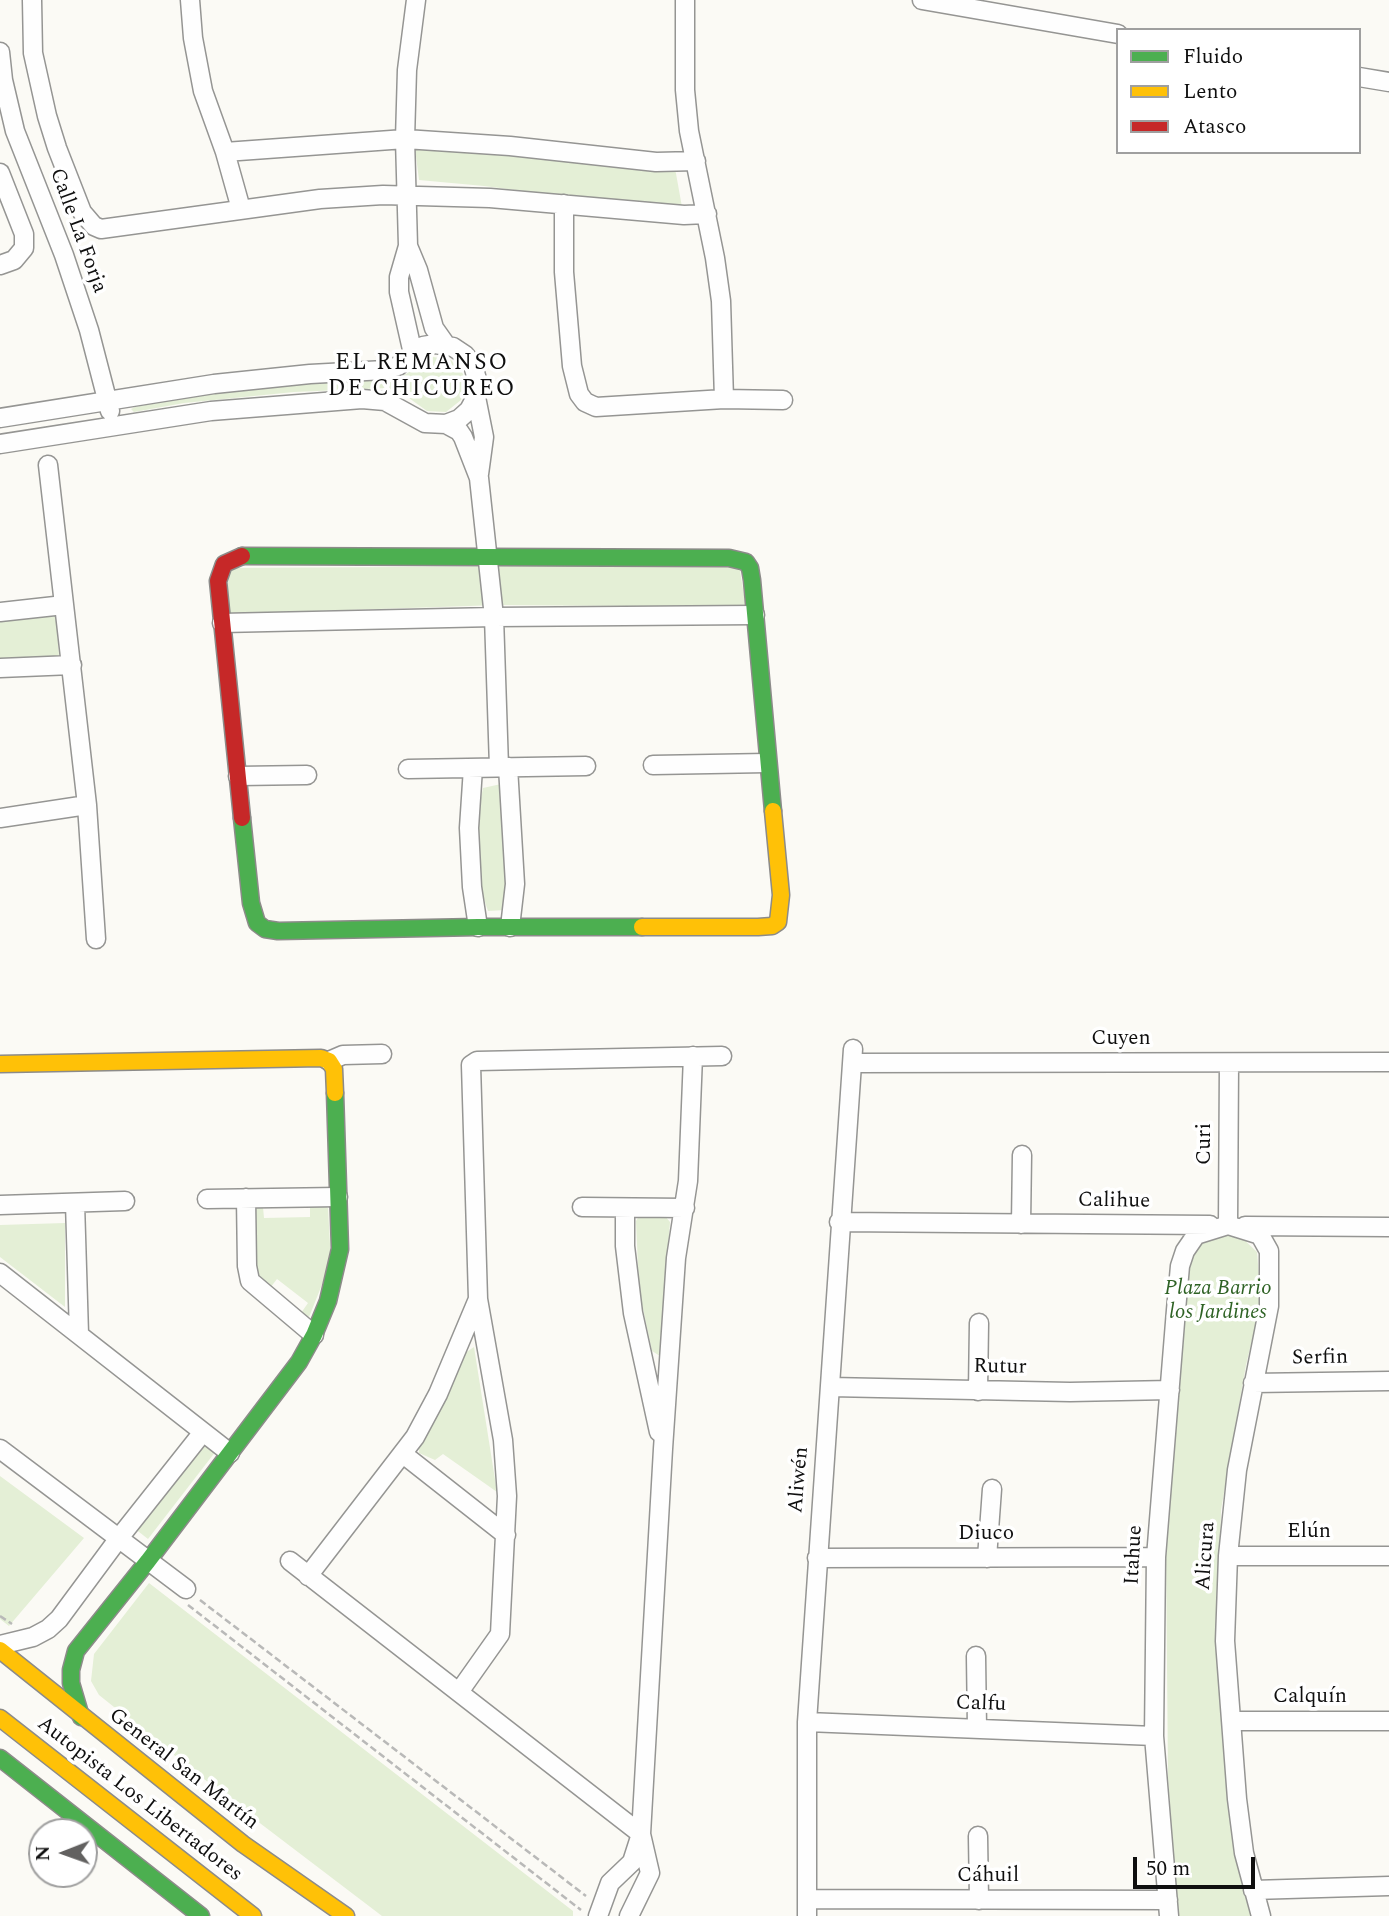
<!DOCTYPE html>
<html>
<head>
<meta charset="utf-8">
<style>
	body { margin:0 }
	#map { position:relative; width:1389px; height:1916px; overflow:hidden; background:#fbfaf5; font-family:Spectral,serif }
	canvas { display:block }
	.legend { position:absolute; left:1116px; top:28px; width:245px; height:126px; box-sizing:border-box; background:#fff; border:2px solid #9f9f9f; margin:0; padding:9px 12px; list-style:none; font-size:21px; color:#0f0f0f }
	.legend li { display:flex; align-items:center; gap:14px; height:35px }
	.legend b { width:35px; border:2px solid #9f9f9f }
	.north { position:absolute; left:28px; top:1818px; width:70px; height:70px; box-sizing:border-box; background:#fff; border:2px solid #9f9f9f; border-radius:50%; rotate:269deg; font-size:19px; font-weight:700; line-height:28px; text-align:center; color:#0f0f0f }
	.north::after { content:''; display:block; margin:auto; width:24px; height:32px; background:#626160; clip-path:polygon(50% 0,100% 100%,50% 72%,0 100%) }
	.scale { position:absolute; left:1133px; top:1857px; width:122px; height:32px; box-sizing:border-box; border:4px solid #0f0f0f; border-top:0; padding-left:9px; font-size:21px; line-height:24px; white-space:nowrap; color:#0f0f0f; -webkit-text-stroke:5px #fff; paint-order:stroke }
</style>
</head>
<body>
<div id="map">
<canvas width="1389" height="1916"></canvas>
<ul class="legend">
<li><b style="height:9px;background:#4caf50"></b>Fluido</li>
<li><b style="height:9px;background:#ffc107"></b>Lento</li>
<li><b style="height:9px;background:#c62828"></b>Atasco</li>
</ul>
<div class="north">N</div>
<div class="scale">50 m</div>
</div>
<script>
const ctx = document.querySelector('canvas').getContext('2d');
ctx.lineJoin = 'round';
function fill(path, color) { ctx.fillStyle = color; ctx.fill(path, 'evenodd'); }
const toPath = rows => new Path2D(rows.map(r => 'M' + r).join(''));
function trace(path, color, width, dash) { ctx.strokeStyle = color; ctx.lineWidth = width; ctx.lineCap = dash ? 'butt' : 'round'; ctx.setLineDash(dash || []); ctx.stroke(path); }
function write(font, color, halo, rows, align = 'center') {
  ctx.font = font + ' Spectral,serif'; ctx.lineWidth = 7; ctx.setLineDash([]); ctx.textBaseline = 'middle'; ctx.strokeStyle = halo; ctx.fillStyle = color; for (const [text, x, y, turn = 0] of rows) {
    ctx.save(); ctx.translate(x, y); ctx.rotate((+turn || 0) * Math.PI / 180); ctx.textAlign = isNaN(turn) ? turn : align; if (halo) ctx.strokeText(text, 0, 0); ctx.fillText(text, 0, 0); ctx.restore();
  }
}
const green = toPath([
	[415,148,675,168,682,207,641,206,484,186,419,180],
	[433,357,451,360,463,374,465,383,461,400,446,412,427,411,402,393,386,388,294,392,184,403,134,412,131,409,135,407,162,402,253,388,394,378,406,374,425,360],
	[739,565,746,607,499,605,226,614,229,568],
	[56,616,59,656,0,659,0,621],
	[501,784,507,888,505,910,488,911,479,884,475,828,483,788],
	[310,1205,325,1206,328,1208,331,1262,309,1317,301,1313,308,1303,277,1279,270,1288,256,1276,253,1212,258,1207,263,1207,264,1218,310,1217],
	[639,1216,665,1216,670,1222,660,1356,652,1351,639,1290,636,1221],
	[65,1223,65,1307,0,1257,0,1225],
	[1207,1233,1238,1234,1257,1252,1261,1302,1246,1365,1221,1510,1218,1650,1252,1916,1178,1916,1175,1894,1168,1777,1165,1442,1183,1269],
	[474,1347,497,1492,443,1454,435,1460,419,1453,419,1445,440,1411,462,1355],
	[203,1440,216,1451,148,1539,134,1528],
	[0,1476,84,1538,9,1626,0,1619],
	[149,1583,573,1911,573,1916,382,1916,244,1811,99,1695,91,1681,94,1654]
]);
const path = toPath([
	[200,1600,586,1896],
	[188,1605,581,1910],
	[0,1616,12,1624]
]);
const street = toPath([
	[32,0,33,53,47,116,57,148,82,212,94,226,101,229,320,199,383,195,490,198,684,215,707,214],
	[190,0,193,38,203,91,225,152,241,209],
	[416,0,407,70,405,139,408,246,418,270,434,328,446,345],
	[685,0,685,90,689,131,715,258,721,301,724,399],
	[922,0,1118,34],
	[0,52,3,80,15,131,64,255,89,330,110,411],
	[1359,77,1389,82],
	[225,152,405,139,510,146,656,162,696,161],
	[0,173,24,234,24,248,14,260,0,265],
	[564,204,564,272,572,366,579,394,585,402,596,407,724,399,783,400],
	[408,246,399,277,399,292,413,354],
	[476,397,484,437,479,474],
	[0,418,214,384,310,374,385,370,398,366,423,346,435,344,453,347,465,355,473,365,478,383,476,397,469,410,459,419,446,424,425,423,385,401,362,399,211,411,0,444],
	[446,424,459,431,463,437,479,478,494,617,499,767],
	[48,465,87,805,96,939],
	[0,612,64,605],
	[222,623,494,617,755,615],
	[0,668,72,665],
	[653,765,767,763],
	[508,767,515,884,510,927],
	[473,768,469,828,472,887,478,927],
	[408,769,586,766],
	[238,776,307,775],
	[0,818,87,805],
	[329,1061,343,1055,382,1054],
	[852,1063,1389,1062],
	[246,1198,247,1266,250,1281,314,1335],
	[207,1199,338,1197],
	[75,1203,79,1334],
	[0,1205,125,1201],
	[582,1207,685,1208],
	[625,1208,625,1246,633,1313,659,1432],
	[839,1222,1210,1225],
	[1021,1224,1022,1155],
	[1228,1225,1260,1235,1269,1251,1269,1306,1237,1470,1228,1556,1225,1641,1237,1799,1244,1853,1261,1916],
	[1228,1225,1229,1063],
	[1245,1226,1389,1227],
	[0,1273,230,1453],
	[1253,1383,1389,1381],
	[831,1387,1070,1392,1170,1390],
	[978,1391,979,1323],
	[0,1449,186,1589],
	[403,1454,506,1535],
	[1228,1556,1389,1556],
	[817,1558,1156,1557],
	[987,1558,992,1489],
	[290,1561,641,1834,650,1873,629,1916],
	[308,1576,415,1437,438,1394,478,1299],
	[0,1645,33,1637,48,1629,59,1619,119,1538,203,1432],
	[976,1656,977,1728],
	[459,1692,500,1634,507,1496,503,1440,478,1299,471,1065,477,1061,722,1056],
	[1231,1721,1389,1721],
	[807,1722,1154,1736],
	[978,1836,979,1900],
	[1253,1890,1389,1886],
	[807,1899,1168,1900],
	[598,1916,610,1883,632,1862,641,1834,663,1449,676,1258,688,1181,693,1056],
	[807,1916,807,1722,853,1049],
	[1169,1916,1154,1736,1156,1557,1176,1310,1180,1266,1185,1251,1196,1235,1228,1225]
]);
const fast = toPath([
	[242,556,729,558,746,562,750,568,752,580,773,811],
	[242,818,251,903,257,923,265,929,278,931,478,927,642,927],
	[81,1717,71,1683,71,1670,76,1651,148,1561,299,1362,314,1335,328,1301,340,1249,335,1093],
	[0,1758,201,1916]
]);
const slow = toPath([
	[642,927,758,927,772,926,778,922,781,895,773,811],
	[0,1064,321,1058,329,1061,334,1069,335,1093],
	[0,1650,243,1844,346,1916],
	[0,1718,253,1916]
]);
const jam = toPath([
	[242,556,224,564,218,581,242,818]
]);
const streetNames = [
	["Calle La Forja",77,231,70],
	["Cuyen",1121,1040],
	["Curi",1206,1144,-90],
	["Calihue",1114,1202,1],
	["Serfin",1320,1359,-1],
	["Rutur",1000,1368,1],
	["Aliwén",800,1480,-85],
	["Elún",1309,1533],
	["Diuco",986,1535],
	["Itahue",1135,1555,-87],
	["Alicura",1207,1556,-86],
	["Calquín",1310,1698],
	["Calfu",981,1705,2],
	["General San Martín",183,1770,38],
	["Autopista Los Libertadores",139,1800,38],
	["Cáhuil",988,1877]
];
const parkNames = [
	["Plaza Barrio",1218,1290],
	["los Jardines",1218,1314]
];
const neighbourhoodNames = [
	["EL REMANSO",422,364],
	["DE CHICUREO",422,390]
];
fill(green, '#e4efd6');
trace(street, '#959593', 21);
trace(fast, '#8c8b89', 19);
trace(slow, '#8c8b89', 19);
trace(jam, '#8c8b89', 19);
trace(path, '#b9b9b8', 2.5, [7, 3.5]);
trace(street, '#fefefe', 18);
trace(fast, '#4caf50', 16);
trace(slow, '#ffc107', 16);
trace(jam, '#c62828', 16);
write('21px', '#0f0f0f', '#fff', streetNames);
write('italic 21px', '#2e6224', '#fff', parkNames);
ctx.letterSpacing = '2px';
write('23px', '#0f0f0f', '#fff', neighbourhoodNames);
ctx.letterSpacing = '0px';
</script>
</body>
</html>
